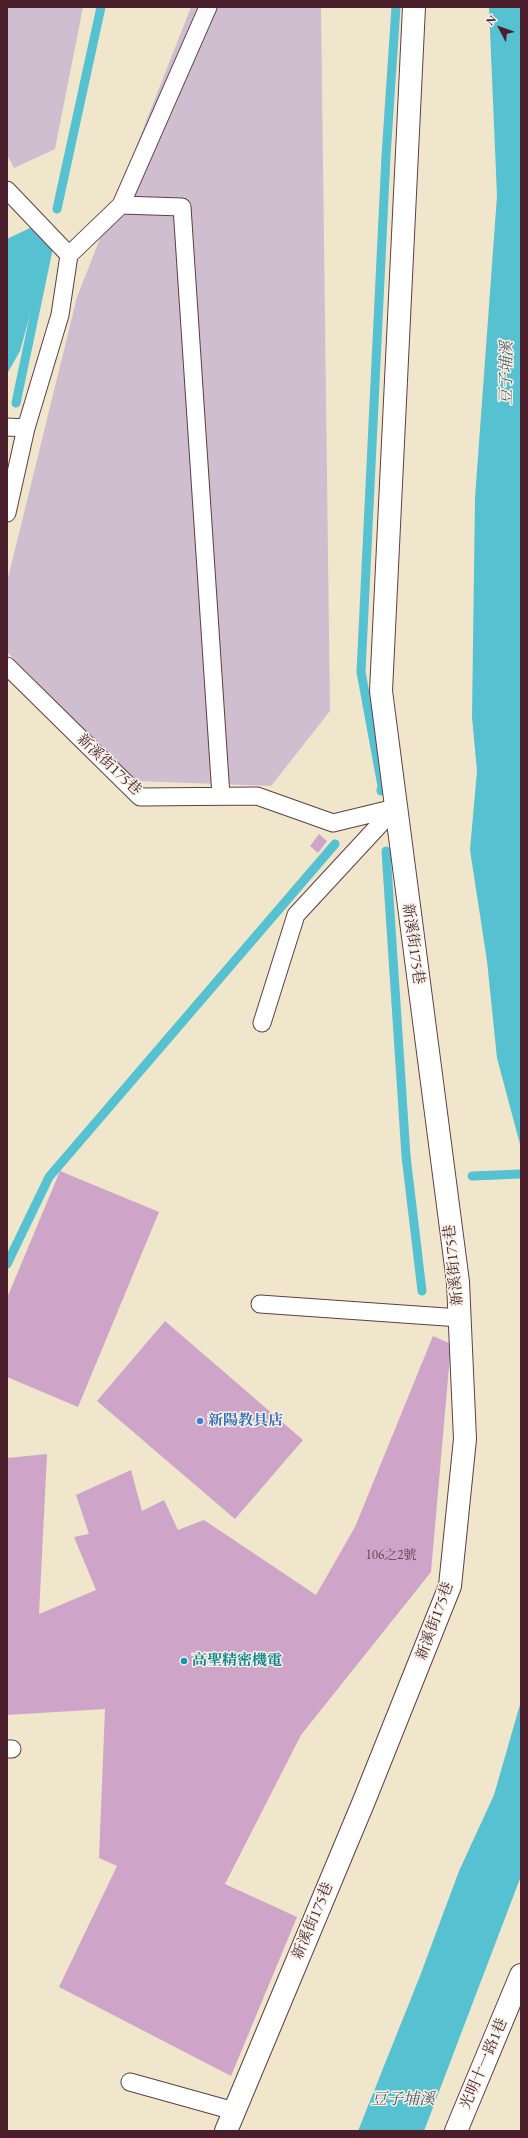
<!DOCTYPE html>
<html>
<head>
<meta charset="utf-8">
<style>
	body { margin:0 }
	#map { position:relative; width:528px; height:2138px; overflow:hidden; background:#efe6cc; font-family:"EB Garamond",serif }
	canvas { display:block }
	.frame { position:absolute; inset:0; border:8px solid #4a1f2b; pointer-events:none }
	.north { position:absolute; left:480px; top:8px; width:40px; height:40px; -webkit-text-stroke:3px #f7f3e8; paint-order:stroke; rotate:311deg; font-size:11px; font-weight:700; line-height:16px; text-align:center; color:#4a1f2b }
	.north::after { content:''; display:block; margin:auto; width:14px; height:18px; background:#4a1f2b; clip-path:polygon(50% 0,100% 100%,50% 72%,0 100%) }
</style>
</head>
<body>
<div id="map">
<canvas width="528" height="2138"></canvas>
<div class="frame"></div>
<div class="north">N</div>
</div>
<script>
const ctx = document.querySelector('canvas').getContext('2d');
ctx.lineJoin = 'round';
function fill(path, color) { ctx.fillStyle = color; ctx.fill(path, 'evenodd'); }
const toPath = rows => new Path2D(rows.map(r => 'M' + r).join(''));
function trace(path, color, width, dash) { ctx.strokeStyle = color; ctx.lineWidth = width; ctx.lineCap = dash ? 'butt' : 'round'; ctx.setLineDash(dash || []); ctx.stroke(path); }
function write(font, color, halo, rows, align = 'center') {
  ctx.font = font + ' "EB Garamond","Noto Serif TC",serif'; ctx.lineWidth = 3; ctx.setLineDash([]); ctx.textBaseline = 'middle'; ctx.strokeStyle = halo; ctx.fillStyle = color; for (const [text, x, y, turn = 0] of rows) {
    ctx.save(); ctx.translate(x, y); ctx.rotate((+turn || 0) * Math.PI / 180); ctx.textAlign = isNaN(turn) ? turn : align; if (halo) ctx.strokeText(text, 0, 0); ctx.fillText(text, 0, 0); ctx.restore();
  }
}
const industrial = toPath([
	[7,7,83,7,55,149,14,168,7,155],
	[191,7,321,7,330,711,271,786,135,781,7,652,7,582,77,297]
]);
const water = toPath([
	[489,7,521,7,521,1148,497,1058,487,961,470,850,477,771,472,717,475,498,497,196],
	[30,228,49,245,20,351,7,374,7,239],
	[521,1701,521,1876,424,2131,358,2131,420,1976,459,1871,494,1795]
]);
const stream = toPath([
	[57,209,101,7],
	[16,403,49,245],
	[381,791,382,786,361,672,386,156,396,7],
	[386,851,406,1156,422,1291],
	[472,1176,521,1174],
	[7,1264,49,1177,335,844]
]);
const building = toPath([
	[319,834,327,841,318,853,310,846],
	[60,1171,159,1212,78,1407,7,1377,7,1298],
	[165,1321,303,1440,235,1519,97,1401],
	[433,1336,451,1344,431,1572,301,1735,225,1884,297,1917,231,2076,59,1987,117,1866,99,1858,105,1709,7,1715,7,1458,47,1454,39,1614,96,1590,74,1537,89,1534,76,1495,131,1470,142,1511,164,1500,178,1530,204,1520,316,1595,355,1527]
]);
const lane = toPath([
	[7,190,69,255,60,315,26,428],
	[121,205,182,207,221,796],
	[69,255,121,205,208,7],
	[7,427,26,428,7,513],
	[7,666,140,797,257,796,333,823,395,808],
	[262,1023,296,915,395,808],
	[260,1304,460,1318],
	[7,1749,12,1749],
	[130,2082,234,2111]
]);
const street = toPath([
	[226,2131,364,1801,450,1586,465,1439,458,1282,381,691,414,7],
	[456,2131,521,1975]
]);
const markers = [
	[200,1421,4,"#3f7fe0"],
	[184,1661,4,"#0f9aa8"]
];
const numberNames = [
	["106之2號",391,1555]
];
const streetNames = [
	["新溪街175巷",109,765,43],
	["新溪街175巷",413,944,82],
	["新溪街175巷",454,1265,-96],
	["新溪街175巷",435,1621,-70],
	["新溪街175巷",313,1921,-67],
	["光明十一路1巷",484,2064,-67]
];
const shopNames = [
	["新陽教具店",208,1421]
];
const cultureNames = [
	["高聖精密機電",192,1661]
];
const waterNames = [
	["豆子埔溪",507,373,-89],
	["豆子埔溪",403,2100]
];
fill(industrial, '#cebed0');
fill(water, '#56c1d0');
trace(stream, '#56c1d0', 9);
fill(building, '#cea5c9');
trace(lane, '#633d43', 19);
trace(street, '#633d43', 24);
trace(lane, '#fff', 17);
trace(street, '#fff', 22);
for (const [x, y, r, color] of markers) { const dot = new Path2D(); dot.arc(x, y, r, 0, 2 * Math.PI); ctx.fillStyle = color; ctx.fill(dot); trace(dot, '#f7f3e8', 1.5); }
write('13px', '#6b4052', null, numberNames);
write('15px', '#4a1f2b', '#f7f3e8', streetNames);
write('bold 15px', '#366cbe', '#f7f3e8', shopNames, 'left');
write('bold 15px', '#0d838f', '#f7f3e8', cultureNames, 'left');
write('italic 16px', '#4e5865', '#f7f3e8', waterNames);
</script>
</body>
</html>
